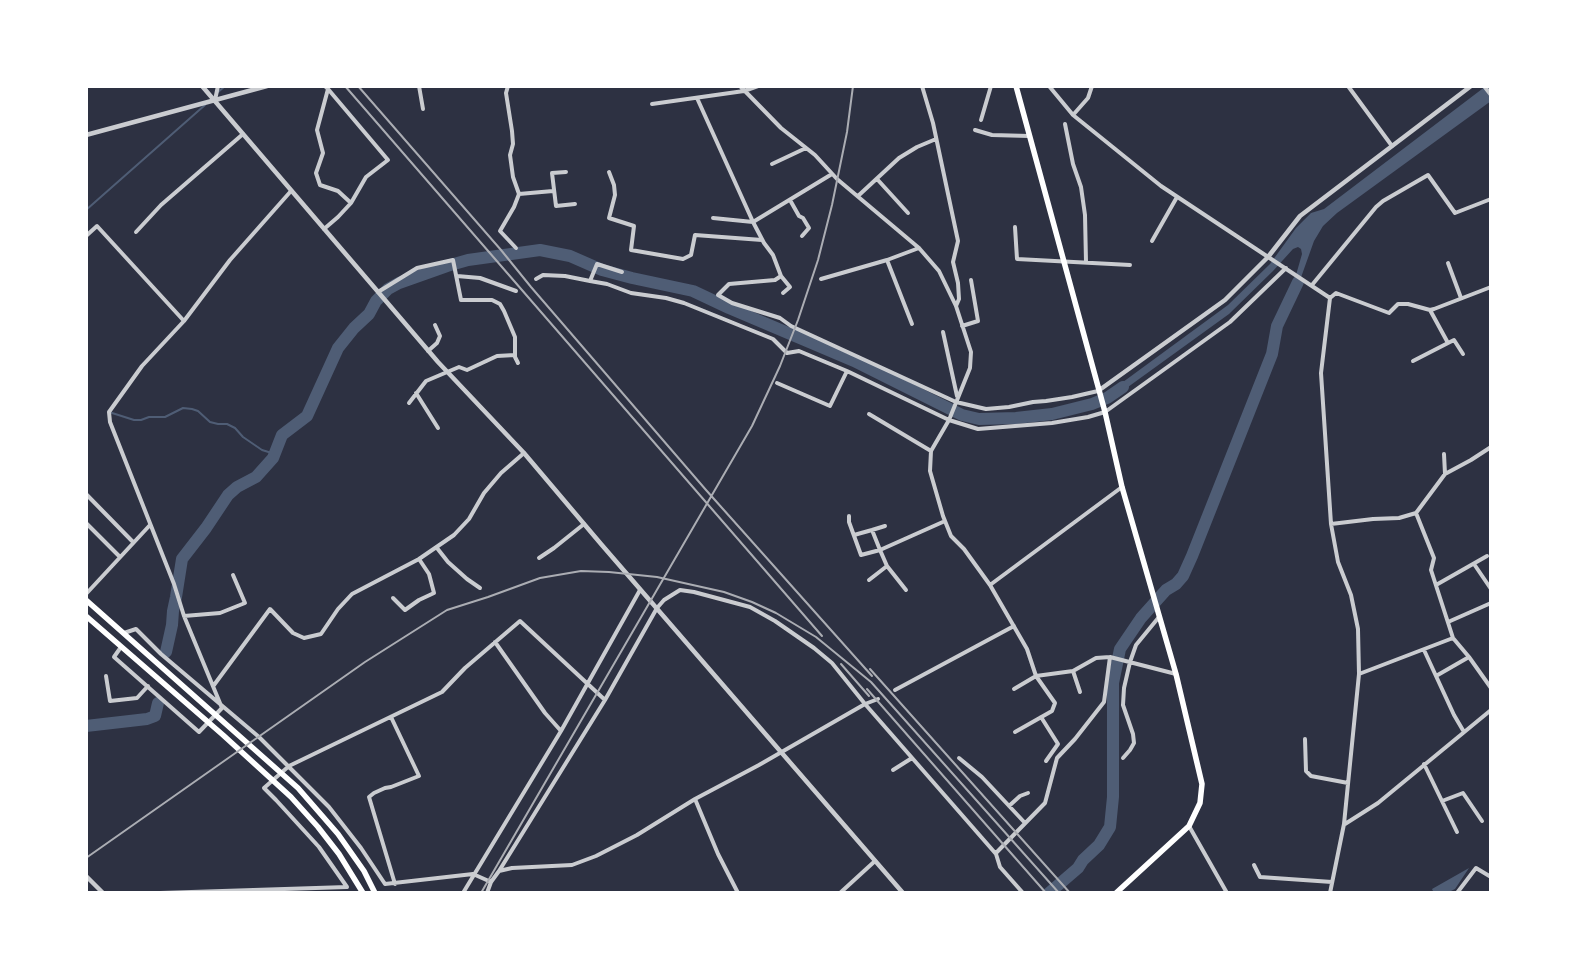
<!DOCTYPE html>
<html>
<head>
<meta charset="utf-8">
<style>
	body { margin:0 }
	#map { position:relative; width:1577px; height:979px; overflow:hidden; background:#2d3142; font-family:Arial,sans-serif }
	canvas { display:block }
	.frame { position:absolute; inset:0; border:88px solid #fff; pointer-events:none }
</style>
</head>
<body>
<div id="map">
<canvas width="1577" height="979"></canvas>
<div class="frame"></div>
</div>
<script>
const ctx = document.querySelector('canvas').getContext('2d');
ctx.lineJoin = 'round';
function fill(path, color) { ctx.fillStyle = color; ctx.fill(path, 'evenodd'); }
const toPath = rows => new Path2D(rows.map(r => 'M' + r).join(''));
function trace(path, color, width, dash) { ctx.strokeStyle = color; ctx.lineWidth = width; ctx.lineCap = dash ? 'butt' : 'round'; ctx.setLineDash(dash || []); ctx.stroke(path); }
const water = toPath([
	[1486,86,1491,86,1491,101,1337,213,1323,226,1314,241,1294,297,1290,296,1302,254,1301,249,1298,247,1293,249,1273,271,1229,314,1110,400,1108,393,1228,305,1270,264,1296,228,1311,213,1324,209],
	[1469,868,1455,889,1447,893,1434,893,1432,889]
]);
const stream = toPath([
	[217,93,225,86],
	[86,210,205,105],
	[109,412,134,420,141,420,149,417,165,417,183,408,192,409,198,411,210,422,218,424,227,424,235,428,243,437,262,450,275,454]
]);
const river = toPath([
	[166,652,172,625,173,611,176,597,182,559,206,528,228,495,237,487,256,477,273,458,282,435,307,416,338,348,354,328,369,314,376,301,388,289,399,283,447,266,468,260,540,250,570,256,602,270,632,278,693,291,729,308,854,361,962,415,979,419,1016,418,1052,414,1092,404,1107,398,1123,387],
	[86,726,147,719,155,716,158,703],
	[1049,893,1078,868,1083,860,1099,845,1110,827,1113,797,1113,683,1120,649,1141,618,1166,590,1176,584,1183,576,1192,556,1272,354,1277,326,1298,282]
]);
const minor = toPath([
	[325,86,328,89,317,130,323,153,316,173,320,185,338,191,351,203],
	[419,86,423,109],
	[508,86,506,93,512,131,513,144,510,155,513,177,519,194,553,191],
	[740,86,781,128,815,155,837,179,919,248,939,271,956,306,971,352,970,368,949,420,931,451,930,471,943,516,951,536,964,549,990,585,1027,649,1036,676,1073,671,1096,658,1110,657,1176,674],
	[922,86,933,123,958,241,953,262,958,283,959,299,956,306],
	[1049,86,1073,115,1161,186,1330,298],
	[1348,86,1392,146],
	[1484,86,1491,95],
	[697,98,753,222,764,243,773,255,781,276,790,287,783,293],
	[215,100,218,86],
	[652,104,744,91,758,86],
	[1073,115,1088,98,1092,86],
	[981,120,991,86],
	[1065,124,1073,164,1081,187,1085,215,1086,262],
	[975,130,992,135,1029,136],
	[772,164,806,148],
	[566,172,552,173,556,206,575,204],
	[609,172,614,185,615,195,609,218,634,226,631,250,683,259,691,255,695,235,762,240],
	[877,179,908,213],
	[858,196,899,158,917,147,936,139],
	[790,200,799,216,803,218,809,228,802,236],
	[713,218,753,222,832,174],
	[1015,227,1017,259,1130,265],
	[324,229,338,217,351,203,366,177,388,160,328,89],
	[136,232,161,205,243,134],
	[86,236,97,226,184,321],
	[1152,241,1177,197],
	[516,248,500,231,514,207,519,194],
	[887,260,912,324],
	[1448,263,1461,298],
	[457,276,480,278,516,291],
	[781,276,775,280,729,284,718,295,732,303,780,318,791,326,956,402,986,409,1009,407,1033,402,1046,401,1072,397,1098,391],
	[536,279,543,275,565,276,590,281,597,264,622,272],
	[821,279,887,260,919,248],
	[590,281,607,284,631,293,666,298,684,303,773,339,787,353,799,351,847,371,949,420,978,429,1052,423,1088,417,1105,412,1230,322,1286,268],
	[1312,285,1376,207,1383,201,1428,175,1455,213,1491,199],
	[378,292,417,268,453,260,461,300,492,300,500,304,504,311,515,337,515,357,518,363],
	[962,326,978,321,971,280],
	[943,332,957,396],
	[1448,343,1454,340,1463,354],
	[428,351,437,343,440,336,435,325],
	[1413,361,1448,343,1430,310],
	[777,383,830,406,847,371],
	[416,393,438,428],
	[409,403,426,381,459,367,467,370,497,356,515,355],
	[869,414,931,451],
	[1444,454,1445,474],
	[86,494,133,542],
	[1416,513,1434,558,1431,570,1453,638],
	[849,516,849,522,861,555,880,550,872,530,885,526],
	[86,523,120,557],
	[1331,524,1373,519,1399,518,1416,513,1445,474,1471,460,1491,447],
	[854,535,872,530],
	[437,548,448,562,467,579,480,588],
	[539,558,554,548,584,524],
	[1474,564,1491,589],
	[869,580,887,566],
	[990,585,1122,487],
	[1436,585,1487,556],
	[906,590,887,566,880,550,945,521],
	[86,594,150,525],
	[393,598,405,610,419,600,434,593,429,574,419,559],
	[184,616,220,613,245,603,233,575],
	[1448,622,1491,603],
	[124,633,136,629,161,654,259,737,329,807,361,848,385,884,473,874,491,882],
	[495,642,545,713,561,731],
	[121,647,114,657,199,732,222,708,184,616,174,584,110,422,109,412,142,366,184,321,230,260,291,191],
	[1424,650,1454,715,1464,732],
	[1073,671,1080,692],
	[1359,674,1453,638,1469,657,1491,688],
	[106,676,110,701,137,698,148,686],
	[1436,676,1469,657],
	[214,685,270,609,293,633,304,638,321,634,338,609,352,594,419,559,454,535,469,519,484,493,501,473,524,453],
	[1014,689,1036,676,1055,703,1052,711,1015,732],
	[895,690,1014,626],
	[391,717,419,776,391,787,385,788,374,793,369,797,395,884],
	[1041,717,1058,744,1046,761],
	[1305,739,1306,771,1311,776,1348,783],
	[959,758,982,777,1025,823],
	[1123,758,1130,750,1134,743,1133,734,1123,705,1124,688,1130,662,1136,645,1159,617],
	[1424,764,1457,832],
	[893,770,912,758],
	[695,799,718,854,738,893],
	[1442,801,1463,793,1482,821],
	[1009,806,1020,796,1028,793],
	[1345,824,1378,803,1491,710],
	[1189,826,1227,893],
	[996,853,1045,803,1057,758,1075,739,1104,702,1110,657],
	[1254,865,1260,877,1332,882],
	[499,871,605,700,657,608,664,600,680,590,694,592,750,607,775,621,814,648,832,663,865,704,996,854,1000,867,1023,893],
	[347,887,319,847,276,800,264,788,289,766,442,692,465,668,520,621,605,700],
	[160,893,347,887],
	[463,893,561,731,640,590],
	[487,893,491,882,499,871,512,868,572,865,596,856,637,835,695,799,759,765,865,704,878,699],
	[840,893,875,861],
	[1330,893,1344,824,1359,674,1358,629,1351,595,1338,562,1331,524,1321,373,1330,298,1336,293,1389,313,1398,304,1408,304,1430,310,1434,309,1491,287],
	[1457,893,1476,868,1491,877]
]);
const tertiary = toPath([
	[202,86,438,362,524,453,601,544,903,893],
	[86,135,267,86],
	[1098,391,1225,300,1268,257,1300,216,1471,86],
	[86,876,103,893]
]);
const primary = toPath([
	[1016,86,1105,412,1122,487,1176,674,1202,784,1200,803,1189,826,1116,893]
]);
const trunk = toPath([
	[86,600,298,788,338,834,364,871,375,893],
	[86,616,223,735,291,797,318,827,339,854,363,893]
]);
const rail = toPath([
	[345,86,822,636],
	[358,86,501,250,531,287,706,490,872,676],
	[841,664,869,696],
	[870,669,1070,893],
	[867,689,1046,893],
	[86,858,365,662,447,610,488,597,540,578,581,571,609,572,657,577,724,592,752,602,776,613,816,637,871,682,1059,893],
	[481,893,752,426,780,366,798,320,818,260,832,205,847,132,853,86]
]);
fill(water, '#4f5d75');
trace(stream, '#4f5d75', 2);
trace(river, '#4f5d75', 12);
trace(minor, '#caccd0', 4);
trace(tertiary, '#caccd0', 4.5);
trace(primary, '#fff', 5.5);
trace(trunk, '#fff', 5.5);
trace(rail, '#abadb3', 2);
</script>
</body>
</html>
